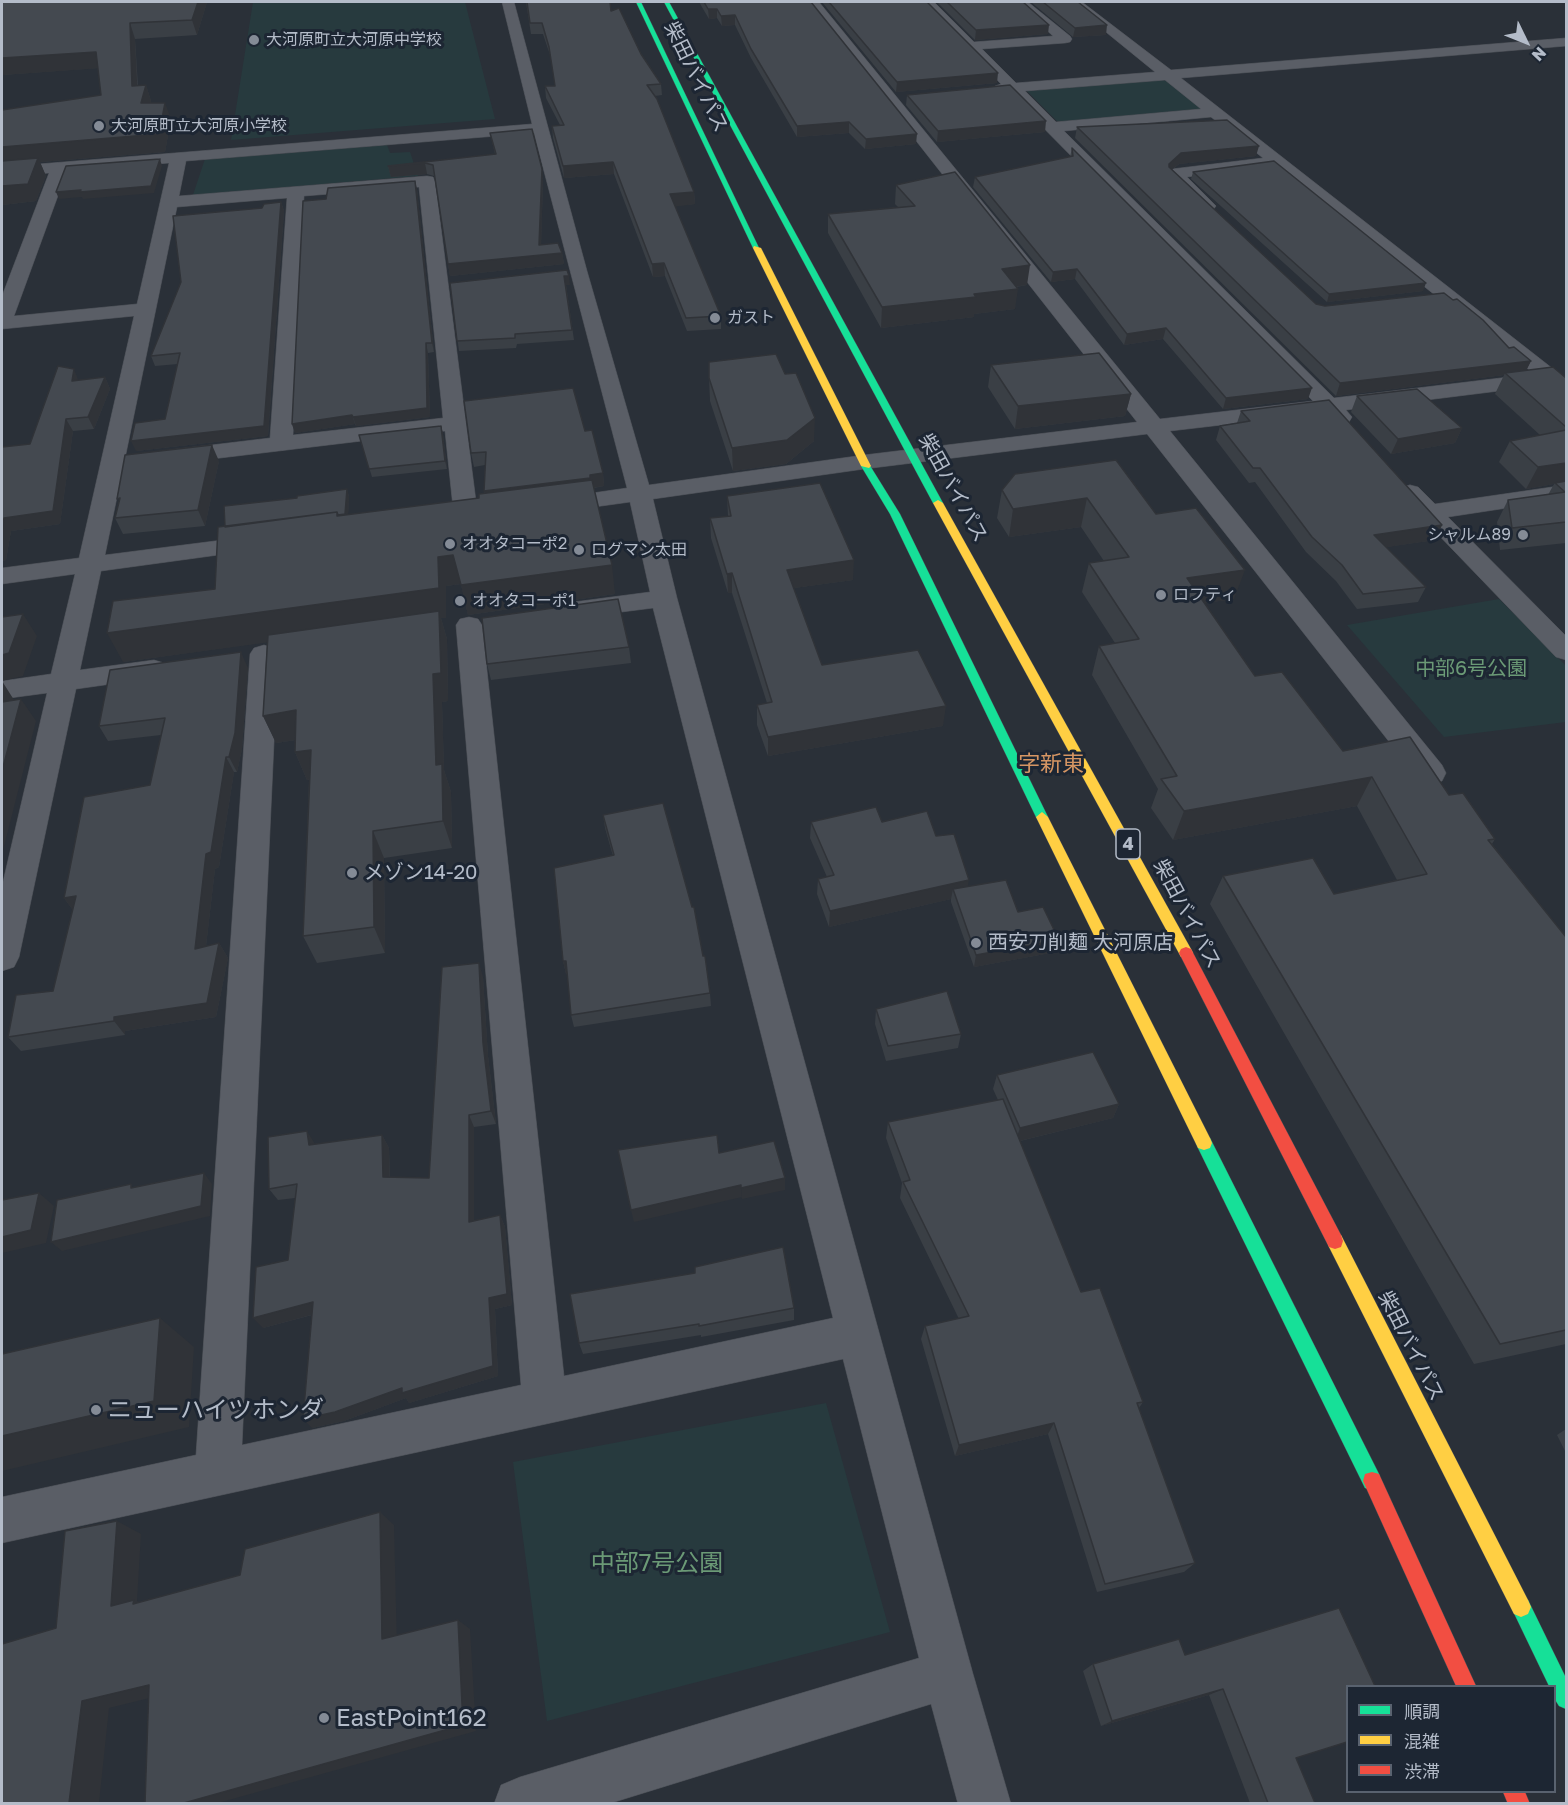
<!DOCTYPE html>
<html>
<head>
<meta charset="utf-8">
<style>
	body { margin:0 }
	#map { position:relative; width:1568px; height:1805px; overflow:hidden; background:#2a3038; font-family:"Golos Text","Noto Sans JP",sans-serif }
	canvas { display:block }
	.frame { position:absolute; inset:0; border:3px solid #b4bcc9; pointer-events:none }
	.legend { position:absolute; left:1346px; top:1685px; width:210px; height:108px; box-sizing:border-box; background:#1d2633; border:2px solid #59626f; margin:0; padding:8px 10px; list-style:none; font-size:18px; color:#b4bcc9 }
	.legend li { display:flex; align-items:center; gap:12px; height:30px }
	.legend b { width:30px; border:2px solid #59626f }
	.north { position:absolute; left:1496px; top:12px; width:60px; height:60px; -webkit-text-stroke:4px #1d2633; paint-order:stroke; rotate:133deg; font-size:16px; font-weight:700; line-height:24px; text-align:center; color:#b4bcc9 }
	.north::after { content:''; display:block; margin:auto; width:21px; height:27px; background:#b4bcc9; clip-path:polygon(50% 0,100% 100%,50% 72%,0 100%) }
</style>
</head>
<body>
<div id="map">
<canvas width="1568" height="1805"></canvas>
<div class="frame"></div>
<ul class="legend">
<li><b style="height:8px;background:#16e098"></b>順調</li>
<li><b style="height:8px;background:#ffcf43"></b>混雑</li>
<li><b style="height:8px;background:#f24e42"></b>渋滞</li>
</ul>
<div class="north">N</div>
</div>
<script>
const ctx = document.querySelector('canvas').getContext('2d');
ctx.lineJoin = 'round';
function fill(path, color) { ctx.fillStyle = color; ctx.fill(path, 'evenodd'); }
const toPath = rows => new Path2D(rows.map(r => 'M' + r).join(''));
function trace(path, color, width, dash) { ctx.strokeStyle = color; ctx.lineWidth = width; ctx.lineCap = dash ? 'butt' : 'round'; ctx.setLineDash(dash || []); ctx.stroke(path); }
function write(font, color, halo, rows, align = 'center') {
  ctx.font = font + ' "Golos Text","Noto Sans JP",sans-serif'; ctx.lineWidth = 6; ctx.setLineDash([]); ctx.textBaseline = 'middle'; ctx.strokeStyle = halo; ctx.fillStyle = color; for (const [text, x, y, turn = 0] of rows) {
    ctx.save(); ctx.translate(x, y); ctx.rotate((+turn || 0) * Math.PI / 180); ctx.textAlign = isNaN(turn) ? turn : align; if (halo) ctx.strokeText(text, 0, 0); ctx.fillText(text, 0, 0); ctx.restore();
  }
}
const green = toPath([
	[253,2,465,2,495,119,231,140],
	[1158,79,1167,81,1201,108,1198,110,1064,122,1057,121,1027,91],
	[387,145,390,153,410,152,418,176,193,195,205,159],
	[1499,599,1566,666,1566,722,1444,737,1347,625],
	[826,1403,890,1632,547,1721,513,1462]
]);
const street = toPath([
	[502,2,514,2,587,271,649,485,864,455,1137,422,807,2,819,2,1160,419,1313,401,1009,93,995,92,993,89,995,86,1001,84,921,2,934,2,974,42,1053,36,1015,2,1028,2,1070,36,1072,39,1070,42,1065,43,982,49,1016,83,1155,72,1069,2,1082,2,1171,70,1566,38,1566,46,1181,78,1566,379,1566,395,1558,394,1547,385,1346,410,1352,417,1349,422,1341,424,1333,422,1324,413,1170,431,1442,765,1446,773,1442,781,1431,784,1420,781,1147,434,864,469,653,499,677,598,973,1674,1011,1804,958,1804,931,1704,608,1804,494,1804,501,1785,520,1777,919,1658,843,1359,2,1543,2,1497,196,1455,250,654,254,648,264,645,274,648,278,654,242,1445,521,1385,456,625,460,619,469,617,478,619,482,625,564,1376,833,1318,653,608,574,618,565,616,561,610,565,604,574,602,650,592,630,502,551,513,542,511,539,506,542,501,551,499,627,488,534,133,186,161,179,196,427,176,433,177,435,181,478,517,475,522,466,524,457,522,454,517,445,431,170,464,162,462,158,457,162,452,170,450,270,438,287,198,177,207,105,555,262,535,271,537,274,542,271,547,262,549,101,571,80,670,154,660,164,663,168,669,164,675,154,678,76,689,19,957,14,967,2,971,2,886,47,693,2,699,2,681,51,674,75,574,2,584,2,568,79,558,134,316,2,329,2,296,49,173,2,177,2,167,532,124,502,2],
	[1165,80,1201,109,1056,122,1025,91,1165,80],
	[1211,117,1263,158,1172,169,1168,176,1170,180,1201,210,1213,210,1216,206,1187,177,1273,166,1534,374,1334,398,1064,131,1211,117],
	[169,163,137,304,14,316,67,171,169,163],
	[419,187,443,418,293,435,304,196,419,187],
	[1410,485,1418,487,1435,504,1566,485,1566,499,1448,517,1566,636,1566,660,1556,657,1402,497,1398,492,1402,487,1410,485]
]);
const fast = toPath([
	[636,2,641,2,760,250,753,248,636,2],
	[664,2,669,2,943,503,941,505,933,503,664,2],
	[863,464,869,464,900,514,1048,817,1046,820,1038,820,1036,817,890,514,861,466,863,464],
	[1204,1136,1210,1138,1379,1474,1381,1481,1379,1488,1372,1490,1365,1488,1198,1148,1196,1143,1198,1138,1204,1136],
	[1521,1597,1528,1600,1566,1678,1566,1709,1559,1706,1554,1698,1554,1686,1549,1686,1511,1607,1514,1600,1521,1597]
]);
const slow = toPath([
	[754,246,761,248,871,466,869,468,861,466,753,248,754,246],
	[938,500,943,503,1191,949,1193,953,1191,957,1181,957,933,503,938,500],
	[1042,812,1048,817,1210,1138,1212,1143,1210,1148,1204,1150,1198,1148,1036,817,1042,812],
	[1335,1233,1341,1235,1528,1600,1531,1607,1528,1614,1521,1617,1514,1614,1329,1247,1327,1241,1329,1235,1335,1233]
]);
const jam = toPath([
	[1186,947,1191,949,1341,1235,1343,1241,1341,1247,1335,1249,1329,1247,1179,953,1181,949,1186,947],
	[1372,1472,1379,1474,1476,1686,1456,1686,1363,1481,1365,1474,1372,1472],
	[1503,1792,1525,1792,1530,1804,1508,1804,1503,1792]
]);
const wall = toPath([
	[2,2,207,2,197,35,135,39,138,86,146,85,151,101,151,103,171,119,165,152,40,162,46,176,36,201,2,205,2,110,101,95,98,68,2,75],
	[526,2,611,11,661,84,662,95,655,96,694,192,695,204,675,206,721,316,721,329,687,331,665,276,653,277,614,174,564,178,553,138,552,126,560,125,546,98,545,86,555,86,551,58,543,34,531,34],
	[699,2,811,2,916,144,865,149,849,133,797,137,751,58,735,25,722,26,717,18,709,19],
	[822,2,927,2,997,83,896,92],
	[937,2,1023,2,1048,34,975,40],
	[1031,2,1078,2,1106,35,1073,37],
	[907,95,1045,132,937,142,906,105],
	[1077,127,1256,156,1179,164,1172,170,1316,304,1509,348,1531,361,1526,370,1566,378,1566,543,1500,550,1497,522,1508,500,1548,495,1554,484,1526,489,1499,462,1510,441,1540,435,1495,394,1504,375,1336,396,1075,138],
	[490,133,543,180,541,244,562,253,564,264,450,276,434,176,427,174,391,177,388,166,495,154],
	[1072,148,1308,399,1223,409,1163,339,1124,345,1075,279,1051,282,973,187,975,177,1070,157],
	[1193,172,1423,291,1327,302,1191,179],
	[896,185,1027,285,1016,287,1015,309,974,314,974,317,881,328,828,233,828,214,898,207,895,204],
	[417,189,434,352,428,353,430,417,356,426,355,424,295,433,292,424,326,199],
	[281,202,284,211,268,436,136,451,165,419,178,364,155,366,151,356,262,208],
	[450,283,570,285,566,285,574,340,517,344,516,348,459,351],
	[991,365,1131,394,1125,416,1015,429,988,387],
	[105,377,110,389,94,429,73,431,60,524,11,531,6,560,2,561,2,447,30,444,79,380],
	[709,378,814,441,786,464,733,471,710,401],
	[1357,396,1462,428,1455,443,1391,454,1351,412],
	[1241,411,1442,525,1435,540,1386,547,1426,587,1418,602,1357,609,1336,581,1306,552,1255,482,1249,483,1216,440,1220,426,1237,423],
	[441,426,443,434,447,469,372,477,359,435],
	[585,431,603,473,604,486,594,488,615,594,468,615,461,584,446,586,446,618,441,618,447,639,448,701,442,702,444,770,451,792,452,848,384,858,385,953,317,963,303,936,309,780,307,780,295,752,296,740,276,743,263,716,267,642,123,662,215,589,226,527,297,498,347,489,349,497,348,515,479,498,484,494,485,465,474,467,471,453],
	[219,461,205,526,123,534,115,518],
	[1015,474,1156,514,1234,599,1204,603,1255,676,1343,751,1449,795,1495,839,1492,844,1566,937,1566,1344,1474,1364,1210,904,1223,876,1334,894,1397,880,1357,806,1173,840,1151,808,1158,789,1092,675,1099,646,1115,643,1082,592,1089,563,1104,561,1081,527,1009,537,997,518,1002,490],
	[727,496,853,580,794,588,822,665,943,726,768,756,757,725,757,705,767,703,732,593,728,593,711,538,710,518,728,516],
	[629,647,631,663,491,680,487,664],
	[248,668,242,749,237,772,234,772,219,867,215,869,206,946,219,943,228,958,216,1017,125,1031,125,1035,21,1051,8,1037,53,991,73,910,64,898,150,785,161,735,108,741,99,726],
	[603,815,703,956,710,993,711,1006,574,1027,571,1015,567,974,566,974,563,961,613,856,605,828],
	[811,822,882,822,936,836,968,887,1018,912,1059,940,1056,952,974,967,951,902,951,899,829,927,817,894,818,879,827,877,810,838],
	[483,977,488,1056,496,1124,474,1127,474,1221,500,1215,505,1227,512,1305,495,1309,498,1376,409,1403,406,1398,344,1421,312,1428,312,1315,263,1328,288,1260,295,1198,278,1200,269,1189,315,1144,382,1135,389,1148,390,1177,429,1178],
	[876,1009,961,1034,958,1048,886,1061,875,1024],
	[997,1075,1119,1104,1113,1118,1020,1141,1081,1292,1143,1402,1139,1408,1195,1563,1184,1572,1097,1592,1048,1434,955,1456,921,1339,925,1326,959,1319,900,1198,902,1183,886,1138,888,1122,998,1100,993,1089],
	[695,1273,794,1308,794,1320,701,1337,701,1335,583,1354,579,1343],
	[1566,1429,1566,1453,1557,1435],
	[1185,1655,1375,1686,1296,1758,1315,1803,1250,1803,1209,1695,1101,1726,1083,1671,1093,1664]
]);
const shadedWall = toPath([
	[198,2,207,2,197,35,192,20],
	[708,9,717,9,717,18,709,19],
	[735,15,735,25,722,26,721,16],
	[130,23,135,39,138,102,132,86],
	[1049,25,1048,34,975,40,976,30],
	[1107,25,1106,35,1073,37,1075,28],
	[96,52,102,68,2,75,2,58],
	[998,73,997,83,896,92,897,82],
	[146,85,151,101,147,120,141,103],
	[165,103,171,119,165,152,40,162,46,176,36,201,2,205,2,147],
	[1046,121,1045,132,937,142,938,131],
	[849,122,849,133,797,137,797,126],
	[917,134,916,144,865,149,866,139],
	[1259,146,1256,156,1179,164,1166,174,1169,164,1181,153],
	[160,159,162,166,154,193,83,199,82,197,59,199,56,192],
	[613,162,614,174,564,178,563,166],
	[425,163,427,174,391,177,388,166],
	[542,169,543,180,541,255,562,253,564,264,450,276,448,264,539,245],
	[415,181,417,189,434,352,432,343],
	[694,192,695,204,671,207,670,194],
	[281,202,284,211,268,436,136,451,131,441,264,426],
	[664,263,665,276,653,277,652,264],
	[1030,265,1027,285,999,289,1002,269],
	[1077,269,1075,279,1051,282,1053,272],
	[564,276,569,276,570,285,565,285],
	[1426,283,1423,291,1327,302,1329,294],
	[1018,289,1015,309,974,314,974,317,881,328,882,307,974,294],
	[1166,328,1163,339,1124,345,1127,334],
	[426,343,428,353,430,417,356,426,353,417],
	[1531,361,1525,373,1505,373,1504,375,1336,396,1340,383],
	[74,369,79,382,72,381],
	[105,377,110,389,94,429,88,417],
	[1312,388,1308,399,1223,409,1226,398],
	[1131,394,1125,416,1015,429,1018,406],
	[352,415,355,424,295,433,292,424],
	[815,418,814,441,786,464,733,471,732,448],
	[66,419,73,431,60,524,11,531,6,560,2,561,2,531,4,518],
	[441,426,443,434,447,469,445,461],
	[1462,428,1455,443,1391,454,1398,439],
	[212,445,219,461,205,526,198,510],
	[1566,463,1566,481,1555,483,1554,484,1526,489,1538,467],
	[603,473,604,486,487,504,484,491],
	[347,489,349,497,348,522,229,537],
	[1087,498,1081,527,1009,537,1013,509],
	[1442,525,1435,540,1367,550,1374,535],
	[453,555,461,584,446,586,446,618,441,618,447,639,448,701,442,702,444,770,451,792,452,848,443,821,436,765,433,674,440,619,123,662,107,633,438,557],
	[854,560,853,580,787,589,787,570],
	[612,565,615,594,468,615,461,585],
	[1245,570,1234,599,1178,607,1187,578],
	[732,573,732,593,728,593,727,574],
	[23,614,37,636,23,676,2,681,14,700,5,726,2,721,2,655],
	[241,652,248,668,242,749,237,772,229,757],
	[21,699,36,721,2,854,2,771],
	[946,706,943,726,768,756,768,737],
	[296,710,308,738,276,743,263,716],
	[311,750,322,778,307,780,295,752],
	[226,757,234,772,219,867,215,869,204,963,195,949,206,854],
	[1372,777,1357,806,1173,840,1184,811],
	[373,831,384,858,385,953,374,927],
	[969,880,966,896,953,889,951,899,829,927,830,911],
	[76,896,75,913,64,898],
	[1059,940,1056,952,974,967,976,955],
	[219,943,228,958,216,1017,125,1031,125,1035,114,1021,114,1017],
	[563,961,566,961,569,973,566,974],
	[479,963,483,977,488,1056,496,1124,491,1111,483,1043],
	[1119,1104,1113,1118,1015,1142,1020,1128],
	[469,1115,474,1127,474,1233,469,1222],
	[307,1131,315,1144,309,1145],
	[382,1135,389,1148,390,1189,383,1177],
	[204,1173,212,1184,210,1216,62,1251,51,1242],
	[785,1178,785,1190,742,1199,741,1188],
	[741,1185,742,1197,634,1222,631,1210],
	[39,1193,54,1206,46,1243,2,1253,2,1237],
	[500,1215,505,1227,512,1305,495,1309,498,1376,409,1403,406,1398,344,1421,312,1428,303,1419,489,1298],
	[313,1302,322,1312,263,1328,253,1318],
	[160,1318,194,1347,189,1427,2,1471,2,1436],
	[1054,1423,1048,1434,955,1456,959,1445],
	[380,1512,394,1525,397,1648,382,1639],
	[117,1521,141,1534,137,1601,158,1610,111,1606],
	[458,1620,470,1629,476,1731,218,1803,184,1803],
	[149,1685,174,1692,109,1708,99,1803,69,1803,82,1701],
	[1223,1689,1209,1695,1101,1726,1112,1721]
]);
const building = toPath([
	[2,2,198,2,192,20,130,23,132,86,146,85,141,103,165,103,159,134,2,147,2,110,101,95,96,52,2,58,2,2],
	[527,2,610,2,611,11,619,8,641,54,661,84,647,85,657,99,694,192,670,194,721,316,686,318,664,263,652,264,613,162,563,166,552,126,564,125,545,86,555,86,549,47,542,23,530,23,527,2],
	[704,2,811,2,917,134,866,139,849,122,797,126,751,49,735,15,721,16,717,9,708,9,704,2],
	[829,2,927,2,998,73,897,82,829,2],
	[947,2,1023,2,1049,25,976,30,947,2],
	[1043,2,1078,2,1107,25,1075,28,1043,2],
	[1010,85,1046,121,938,131,907,95,1010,85],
	[1227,120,1259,146,1181,153,1169,164,1169,167,1316,304,1325,306,1444,293,1453,300,1457,299,1483,320,1509,348,1514,347,1531,361,1340,383,1077,127,1227,120],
	[532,129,542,169,539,245,558,243,562,253,448,264,433,165,425,163,388,166,496,154,490,133,532,129],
	[1072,148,1312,388,1226,398,1166,328,1127,334,1077,269,1053,272,975,177,1073,156,1072,148],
	[38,158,28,184,2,186,2,161,38,158],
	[160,159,151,186,80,192,81,190,56,192,66,166,160,159],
	[1274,161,1426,283,1329,294,1193,172,1274,161],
	[955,172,1030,265,1002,269,1018,289,974,294,976,297,882,307,828,214,915,206,896,185,955,172],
	[415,181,432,343,426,343,427,408,353,417,352,415,292,424,303,201,326,199,328,188,415,181],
	[281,202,264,426,131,441,135,423,165,419,180,353,151,356,181,282,173,216,262,208,264,204,281,202],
	[567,270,569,276,564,276,572,330,515,334,515,338,457,341,450,283,567,270],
	[1099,353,1131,394,1018,406,991,365,1099,353],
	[776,354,785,374,796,373,815,418,787,440,732,448,709,378,709,362,776,354],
	[58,366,74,369,72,381,105,377,88,417,66,419,53,511,4,518,2,531,2,447,30,444,58,366],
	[1553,367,1566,378,1566,427,1505,373,1553,367],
	[573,388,585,431,592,430,603,473,590,475,590,478,484,491,486,452,471,453,464,401,573,388],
	[1417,389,1462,428,1398,439,1357,396,1417,389],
	[1329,400,1442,525,1374,535,1426,587,1363,594,1342,565,1312,537,1260,468,1253,468,1220,426,1250,421,1241,411,1329,400],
	[441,426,445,461,369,469,359,435,441,426],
	[1566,430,1566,463,1538,467,1510,441,1566,430],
	[212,445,198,510,115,518,120,498,117,499,125,455,212,445],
	[1116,460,1156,514,1196,508,1245,570,1187,578,1255,676,1282,672,1343,751,1410,737,1449,795,1463,793,1495,839,1488,840,1566,937,1566,1330,1500,1344,1223,876,1313,858,1334,894,1427,874,1372,777,1184,811,1161,779,1177,776,1099,646,1139,639,1089,563,1129,557,1087,498,1013,509,1002,490,1015,474,1116,460],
	[592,480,612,565,461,585,453,555,438,557,439,588,107,633,113,601,215,589,218,527,337,512,337,516,479,498,479,494,592,480],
	[1566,481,1566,522,1512,528,1508,500,1565,492,1555,483,1566,481],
	[820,483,854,560,787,570,822,665,918,650,946,706,768,737,757,705,772,702,732,573,727,574,710,518,731,516,727,496,820,483],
	[347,489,345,514,338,515,337,512,225,527,224,506,297,498,297,496,347,489],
	[618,599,629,647,487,664,482,618,618,599],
	[439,611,441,673,433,674,436,765,442,764,443,821,373,831,374,927,303,936,311,750,295,752,296,710,263,716,268,635,439,611],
	[23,614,9,653,2,655,2,617,23,614],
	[241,652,235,733,229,757,226,757,211,852,206,854,195,949,219,943,207,1003,114,1017,114,1021,8,1037,16,995,53,991,76,896,64,898,84,797,150,785,165,718,99,726,110,670,241,652],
	[21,699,2,771,2,702,21,699],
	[663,803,692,907,694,907,703,956,705,956,710,993,571,1015,566,961,563,961,554,868,614,855,603,815,663,803],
	[876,807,882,822,927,811,936,836,954,834,969,880,830,911,818,879,834,875,811,822,876,807],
	[1006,880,1018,912,1043,907,1059,940,976,955,953,889,1006,880],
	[479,963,483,1043,491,1111,469,1115,469,1222,500,1215,507,1294,489,1298,493,1366,402,1393,402,1388,335,1412,303,1419,313,1302,253,1318,256,1267,288,1260,297,1184,269,1189,268,1137,307,1131,309,1145,382,1135,383,1177,429,1178,442,967,479,963],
	[947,991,961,1034,888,1046,876,1009,947,991],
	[1093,1052,1119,1104,1020,1128,997,1075,1093,1052],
	[1003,1099,1081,1292,1100,1288,1143,1402,1137,1403,1195,1563,1105,1584,1054,1423,959,1445,925,1326,969,1316,903,1182,910,1180,888,1122,1003,1099],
	[717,1135,719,1153,774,1141,785,1178,741,1188,741,1185,631,1210,618,1150,717,1135],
	[204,1173,201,1206,51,1242,57,1200,131,1184,131,1188,204,1173],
	[39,1193,31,1230,2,1237,2,1200,39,1193],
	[783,1247,794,1308,699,1326,699,1324,579,1343,570,1294,695,1273,695,1267,783,1247],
	[160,1318,154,1401,2,1436,2,1354,160,1318],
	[380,1512,382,1639,458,1620,463,1725,184,1803,145,1803,149,1685,82,1701,69,1803,2,1803,2,1644,56,1628,65,1531,117,1521,111,1606,134,1600,133,1604,240,1575,245,1549,380,1512],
	[1339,1608,1375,1686,1347,1686,1347,1742,1296,1758,1315,1803,1268,1803,1223,1689,1112,1721,1093,1664,1179,1639,1185,1655,1339,1608]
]);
const markers = [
	[254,40,6,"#848b96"],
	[99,126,6,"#848b96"],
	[715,318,6,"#848b96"],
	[1523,535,6,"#848b96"],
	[450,544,6,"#848b96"],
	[579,550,6,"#848b96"],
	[1161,595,6,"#848b96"],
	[460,601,6,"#848b96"],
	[352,873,6,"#848b96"],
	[976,943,6,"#848b96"],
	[96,1410,6,"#848b96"],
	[324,1718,6,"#848b96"]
];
const farPoinames = [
	["大河原町立大河原中学校",266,40],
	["大河原町立大河原小学校",111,126],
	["ガスト",727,318],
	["シャルム89",1511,535,"right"],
	["オオタコーポ2",462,544],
	["ログマン太田",591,550],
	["ロフティ",1173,595],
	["オオタコーポ1",472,601]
];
const shields = [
	[1128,844,24]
];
const shieldNames = [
	["4",1128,844]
];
const streetNames = [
	["柴田バイパス",696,77,64],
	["柴田バイパス",953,488,61],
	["柴田バイパス",1187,914,62],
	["柴田バイパス",1411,1346,63]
];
const parkNames = [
	["中部6号公園",1471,669]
];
const poiNames = [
	["メゾン14-20",364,873],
	["西安刀削麺 大河原店",988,943]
];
const quarterNames = [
	["字新東",1051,764]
];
const nearPoinames = [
	["ニューハイツホンダ",108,1410],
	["EastPoint162",336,1718]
];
const nearParknames = [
	["中部7号公園",657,1563]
];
fill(green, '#273a3e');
trace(street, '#484c53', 1);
trace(fast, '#474c53', 1);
trace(slow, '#474c53', 1);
trace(jam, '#474c53', 1);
fill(street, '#5a5e66');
fill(fast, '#16e098');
fill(slow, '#ffcf43');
fill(jam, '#f24e42');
fill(wall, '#3a3f45');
fill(shadedWall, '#303338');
fill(building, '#444950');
trace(building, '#303338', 1.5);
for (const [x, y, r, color] of markers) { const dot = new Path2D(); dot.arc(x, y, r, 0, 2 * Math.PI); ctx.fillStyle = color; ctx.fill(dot); trace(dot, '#1d2633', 2); }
write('16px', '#b4bcc9', '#1d2633', farPoinames, 'left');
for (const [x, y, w] of shields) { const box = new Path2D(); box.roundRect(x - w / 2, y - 15, w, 30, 4.5); ctx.fillStyle = '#1d2633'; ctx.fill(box); trace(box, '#b4bcc9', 1.5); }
write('bold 18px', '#b4bcc9', null, shieldNames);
write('20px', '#b4bcc9', '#1d2633', streetNames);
write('20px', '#6b9a76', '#1d2633', parkNames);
write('20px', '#b4bcc9', '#1d2633', poiNames, 'left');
write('22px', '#d59563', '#1d2633', quarterNames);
write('24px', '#b4bcc9', '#1d2633', nearPoinames, 'left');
write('24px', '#6b9a76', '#1d2633', nearParknames);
</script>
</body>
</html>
